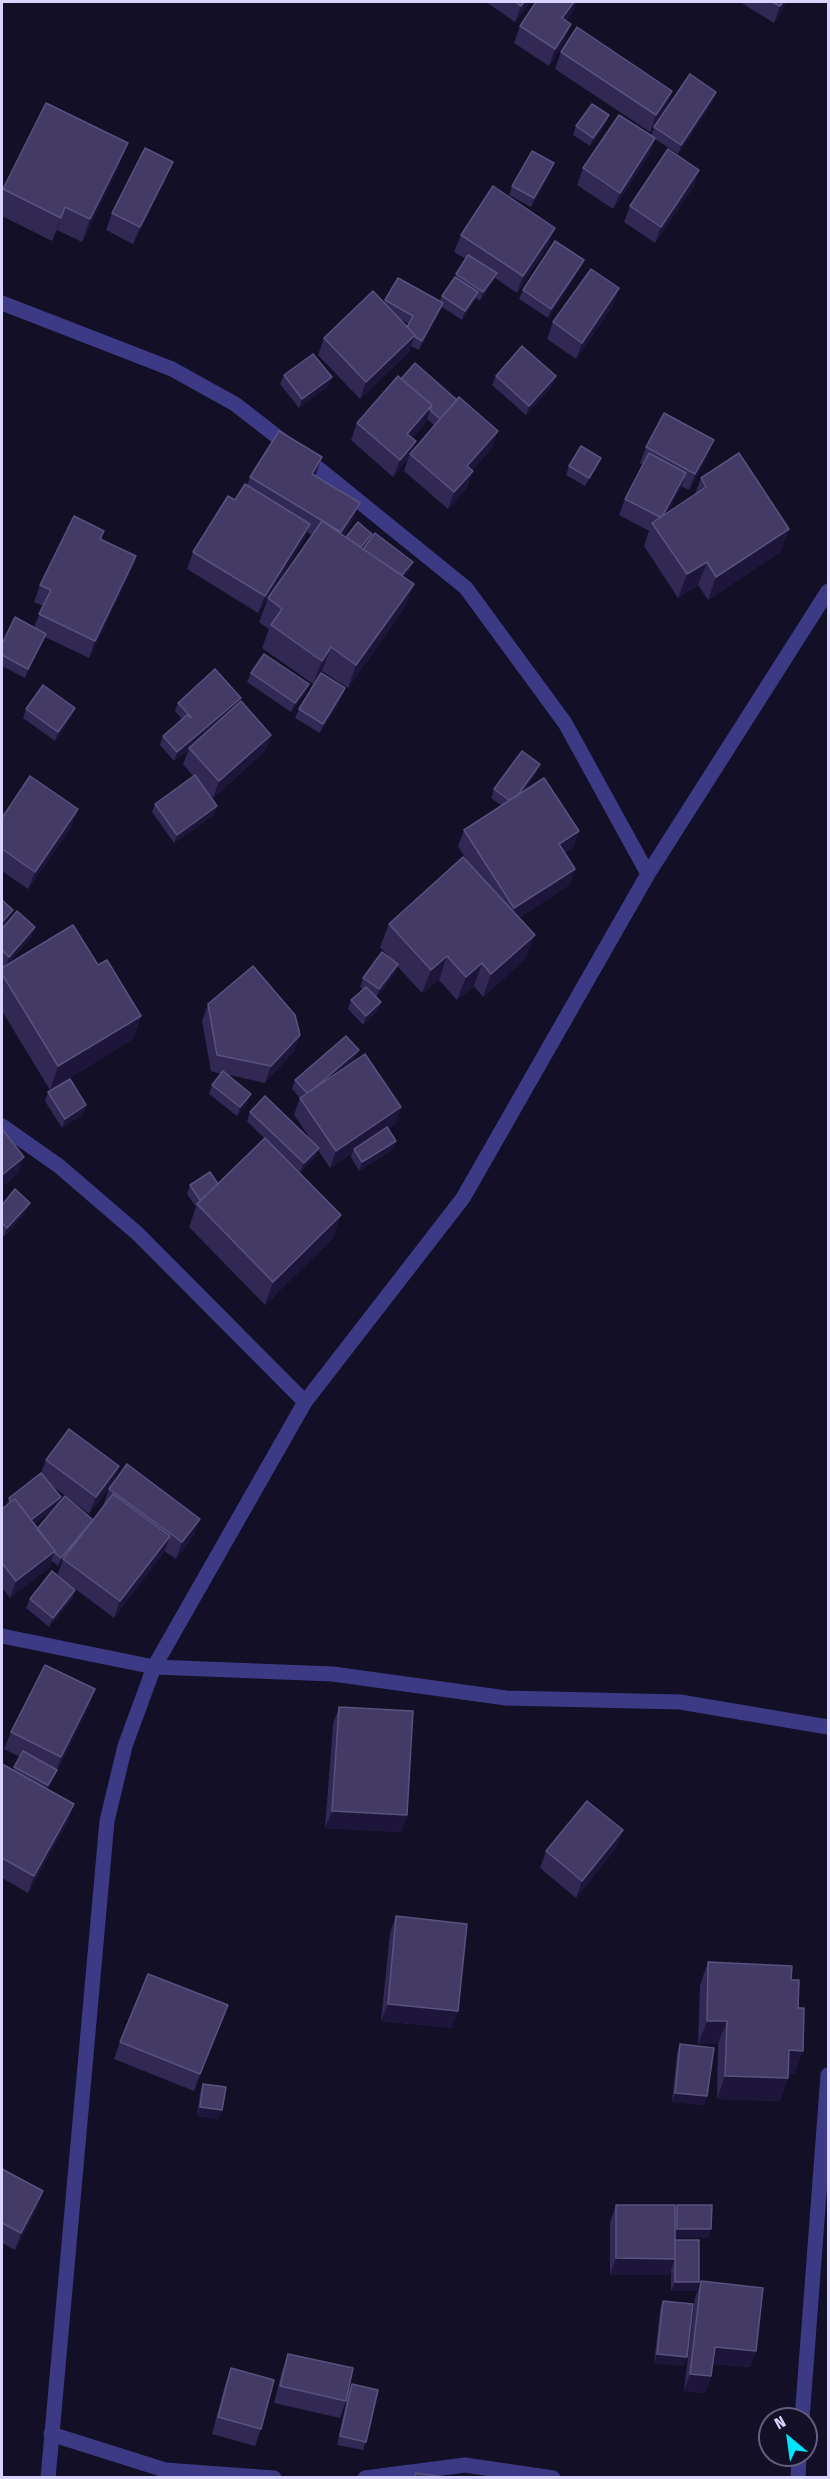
<!DOCTYPE html>
<html>
<head>
<meta charset="utf-8">
<style>
	body { margin:0 }
	#map { position:relative; width:830px; height:2479px; overflow:hidden; background:#130f26; font-family:"Fira Sans Condensed",sans-serif }
	canvas { display:block }
	.frame { position:absolute; inset:0; border:3px solid #d9d4ff; pointer-events:none }
	.north { position:absolute; left:758px; top:2407px; width:60px; height:60px; box-sizing:border-box; background:#130f26; border:2px solid #625e7d; border-radius:50%; rotate:331deg; font-size:16px; font-weight:700; line-height:24px; text-align:center; color:#d9d4ff }
	.north::after { content:''; display:block; margin:auto; width:21px; height:27px; background:#00e5ff; clip-path:polygon(50% 0,100% 100%,50% 72%,0 100%) }
</style>
</head>
<body>
<div id="map">
<canvas width="830" height="2479"></canvas>
<div class="frame"></div>
<div class="north">N</div>
</div>
<script>
const ctx = document.querySelector('canvas').getContext('2d');
ctx.lineJoin = 'round';
const toPath = rows => new Path2D(rows.map(r => 'M' + r).join(''));
function trace(path, color, width, dash) { ctx.strokeStyle = color; ctx.lineWidth = width; ctx.lineCap = dash ? 'butt' : 'round'; ctx.setLineDash(dash || []); ctx.stroke(path); }
function fill(path, color) { ctx.fillStyle = color; ctx.fill(path, 'evenodd'); }
const street = toPath([
	[2,303,172,369,235,404,324,473,466,588,565,723,648,874],
	[2,1126,59,1166,138,1234,305,1402],
	[2,1636,154,1667,333,1674,506,1698,680,1702,828,1727],
	[802,2419,828,2075],
	[51,2434,165,2470,274,2478],
	[48,2478,107,1821,125,1746,154,1667,305,1402,463,1198,648,874,828,591],
	[365,2478,465,2465,553,2478],
	[798,2478,799,2455]
]);
const wall = toPath([
	[486,2,530,2,515,22],
	[740,2,787,2,774,23],
	[575,8,566,21,565,41,549,66,514,43,520,26],
	[561,52,672,91,666,107,650,132,555,69],
	[716,92,713,101,678,154,655,139,649,155,613,209,577,185,583,168,651,136,654,127],
	[609,115,606,124,590,146,573,135,576,126],
	[554,163,551,172,531,207,509,195,512,186],
	[119,166,82,242,57,230,52,241,2,216,2,192,3,189],
	[699,170,693,187,655,243,624,222,630,206],
	[166,179,133,244,106,230,112,213],
	[461,235,549,244,517,293,495,278,480,301,476,298,462,320,442,307,419,350,411,346,409,352,360,399,318,355,324,338,384,303,385,300,440,301,442,296,455,277,466,259,454,252],
	[398,318,409,324,407,327],
	[584,260,580,269,548,318,519,299,523,290],
	[613,305,576,359,547,339,553,322],
	[284,375,332,377,328,386,299,408,280,384],
	[398,376,492,448,472,470,467,488,448,509,404,471,408,459,393,477,351,440,357,423],
	[427,419,435,426,411,453,416,441,412,438,426,422],
	[496,376,553,385,526,415,492,385],
	[646,447,708,456,689,490,681,486,668,512,695,494,701,478,789,529,780,552,708,600,698,585,678,598,644,546,649,531,619,515,625,499,643,465,640,463],
	[601,458,597,467,585,486,566,475,569,466],
	[315,476,353,520,344,535,346,537,372,534,370,539,409,571,404,577,414,584,405,607,348,688,322,671,313,684,262,648,269,629,259,622,268,598,312,535,307,532,304,540,258,613,187,569,193,552,247,485,250,477],
	[104,531,101,539,130,573,89,658,45,637,25,678,2,666,2,644,34,627,43,606,34,602,40,585],
	[251,673,309,684,305,693,291,712,247,682],
	[345,688,342,697,320,733,295,718,299,709],
	[240,702,271,735,265,751,213,798,202,786,214,815,174,843,152,812,155,804,193,776,183,764,189,749,174,761,160,745,163,736,182,719,175,711,178,703],
	[26,709,72,716,55,741,23,718],
	[537,772,523,792,579,831,573,848,565,853,575,869,569,885,519,918,526,958,483,997,474,986,457,1000,439,980,422,993,397,966,395,973,376,998,381,1002,377,1011,363,1025,348,1009,351,1000,363,989,360,987,363,978,391,959,380,947,389,924,467,861,458,846,464,830,501,805,491,798,494,789],
	[2,818,72,826,28,889,2,871],
	[2,929,32,936,8,964,98,965,141,1016,133,1039,50,1090,2,1011],
	[208,1004,300,1035,294,1051,265,1083,229,1075,248,1102,237,1116,209,1094,212,1085,221,1074,211,1071,202,1021],
	[355,1059,351,1063,401,1107,395,1124,388,1129,396,1141,392,1150,359,1171,351,1157,352,1153,330,1168,318,1150,316,1156,300,1172,274,1148,333,1238,265,1305,189,1227,196,1207,187,1194,190,1185,218,1184,264,1138,247,1121,250,1112,312,1141,294,1115,300,1098,292,1089,295,1080],
	[48,1092,86,1105,83,1114,62,1128,45,1101],
	[30,1203,26,1211,4,1237,2,1234,2,1205],
	[46,1460,119,1466,113,1483,89,1514,50,1484,61,1497,58,1504,92,1522,104,1506,103,1506,109,1489,194,1535,176,1559,164,1551,114,1618,62,1579,75,1590,72,1599,49,1627,26,1608,30,1599,57,1576,63,1560,58,1566,52,1561,49,1568,10,1598,2,1588,2,1509,6,1506,9,1498,41,1473],
	[54,1509,37,1529,34,1524],
	[95,1689,89,1706,48,1789,68,1821,28,1893,2,1878,2,1764,13,1770,20,1757,4,1749,11,1732],
	[339,1707,407,1815,401,1832,325,1828,333,1724],
	[617,1847,576,1898,540,1868,546,1851],
	[396,1916,452,2028,381,2021,390,1933],
	[708,1962,791,1980,795,2074,788,2074,788,2078,780,2101,717,2099,718,2044,698,2044,700,1985],
	[228,2005,194,2091,114,2059,120,2042],
	[680,2044,707,2096,704,2105,672,2102,677,2053],
	[203,2084,219,2119,197,2116,200,2093],
	[2,2169,43,2191,37,2208,15,2250,2,2243],
	[616,2205,675,2213,677,2205,711,2229,708,2238,675,2238,675,2240,699,2282,696,2291,671,2291,671,2268,669,2275,610,2275,610,2222],
	[701,2281,756,2351,750,2367,713,2364,711,2376,705,2393,684,2391,695,2298],
	[663,2301,684,2366,654,2363,660,2310],
	[288,2354,346,2401,340,2418,274,2403,282,2371],
	[231,2368,261,2429,255,2446,212,2434,225,2385],
	[352,2384,366,2442,363,2450,337,2445,348,2393]
]);
const shadedWall = toPath([
	[524,2,530,2,515,22,521,6],
	[574,2,577,2,575,8,556,35,562,18],
	[783,2,787,2,774,23,780,6],
	[571,24,565,41,549,66,555,49],
	[672,91,666,107,650,132,656,115],
	[716,92,713,101,678,154,681,145],
	[609,115,606,124,590,146,593,138],
	[655,138,649,155,613,209,620,193],
	[128,143,119,166,82,242,90,219],
	[173,162,166,179,133,244,140,227],
	[554,163,551,172,531,207,534,198],
	[699,170,693,187,655,243,661,227],
	[65,207,57,230,52,241,61,218],
	[555,228,549,244,517,293,523,276],
	[584,260,580,269,548,318,551,309],
	[497,273,493,282,480,301,483,292],
	[619,288,613,305,576,359,582,343],
	[478,292,474,301,462,320,465,311],
	[443,303,440,312,419,350,422,341],
	[415,335,409,352,360,399,366,382],
	[556,376,553,385,526,415,529,406],
	[332,377,328,386,299,408,302,399],
	[432,405,426,422,401,451,407,434],
	[498,431,492,448,461,483,467,466],
	[714,440,708,456,689,490,695,474],
	[416,441,408,459,393,477,400,460],
	[322,457,316,474,306,490,312,474],
	[601,458,597,467,585,486,589,478],
	[473,471,467,488,448,509,454,492],
	[686,473,680,490,658,531,662,518],
	[360,503,353,520,335,549,341,532],
	[310,524,304,540,258,613,265,596],
	[789,529,780,552,708,600,716,577],
	[372,534,369,543,352,563,355,554],
	[136,556,130,573,89,658,95,641],
	[413,562,409,571,391,594,394,585],
	[707,562,698,585,678,598,687,574],
	[414,584,405,607,348,688,356,665],
	[46,634,43,642,25,678,28,669],
	[331,647,322,671,313,684,322,661],
	[309,684,305,693,291,712,295,703],
	[345,688,342,697,320,733,323,724],
	[241,698,238,707,174,761,177,752],
	[75,708,72,716,55,741,58,732],
	[271,735,265,751,213,798,219,781],
	[540,764,537,772,509,811,512,802],
	[217,806,214,815,174,843,177,835],
	[78,809,72,826,28,889,35,872],
	[579,831,573,848,553,861,559,844],
	[575,869,569,885,508,925,514,908],
	[13,910,9,918,2,928,3,921],
	[35,927,32,936,6,966,9,957],
	[535,935,526,958,483,997,491,974],
	[447,956,439,980,422,993,431,970],
	[482,963,474,986,457,1000,466,977],
	[398,964,395,973,376,998,379,989],
	[381,1002,377,1011,363,1025,366,1016],
	[141,1016,133,1039,50,1090,58,1066],
	[300,1035,294,1051,265,1083,271,1066],
	[359,1050,355,1059,305,1103,308,1094],
	[251,1094,248,1102,237,1116,240,1107],
	[86,1105,83,1114,62,1128,65,1119],
	[401,1107,395,1124,355,1151,354,1149,352,1153,330,1168,336,1151],
	[396,1141,392,1150,359,1171,362,1162],
	[319,1148,316,1156,300,1172,304,1163],
	[24,1157,18,1174,2,1187,2,1175],
	[30,1203,26,1211,4,1237,7,1228],
	[341,1215,333,1238,265,1305,273,1282],
	[119,1466,113,1483,89,1514,96,1497],
	[61,1497,57,1506,24,1532,27,1523],
	[200,1519,194,1535,176,1559,182,1542],
	[93,1520,89,1529,58,1566,61,1558],
	[170,1536,164,1553,114,1618,120,1601],
	[55,1551,49,1568,10,1598,16,1581],
	[75,1590,72,1599,49,1627,53,1618],
	[95,1689,89,1706,55,1774,61,1757],
	[57,1770,54,1779,45,1794,48,1785],
	[74,1804,68,1821,28,1893,34,1876],
	[332,1811,407,1815,401,1832,325,1828],
	[623,1830,617,1847,576,1898,582,1881],
	[388,2004,458,2011,452,2028,381,2021],
	[228,2005,222,2022,194,2091,200,2074],
	[707,2021,727,2021,718,2044,698,2044],
	[789,2050,803,2051,795,2074,781,2073],
	[725,2076,788,2078,780,2101,717,2099],
	[675,2093,707,2096,704,2105,672,2102],
	[200,2107,222,2110,219,2119,197,2116],
	[43,2191,37,2208,15,2250,21,2233],
	[677,2229,711,2229,708,2238,674,2238],
	[616,2258,675,2259,669,2275,610,2275],
	[675,2282,699,2282,696,2291,671,2291],
	[715,2347,756,2351,750,2367,708,2364],
	[657,2354,687,2357,684,2366,654,2363],
	[690,2374,711,2376,705,2393,684,2391]
]);
const building = toPath([
	[515,2,524,2,521,6,515,2],
	[536,2,574,2,562,18,571,24,555,49,520,26,536,2],
	[772,2,783,2,780,6,772,2],
	[577,27,672,91,656,115,561,52,577,27],
	[690,74,716,92,681,145,654,127,690,74],
	[46,103,128,143,90,219,65,207,61,218,3,189,46,103],
	[592,104,609,115,593,138,576,126,592,104],
	[619,115,655,138,620,193,583,168,619,115],
	[145,148,173,162,140,227,112,213,145,148],
	[668,149,699,170,661,227,630,206,668,149],
	[532,151,554,163,534,198,512,186,532,151],
	[493,186,555,228,523,276,461,235,493,186],
	[555,241,584,260,551,309,523,290,555,241],
	[468,255,497,273,483,292,456,274,468,255],
	[591,269,619,288,582,343,553,322,591,269],
	[455,277,478,292,465,311,442,296,455,277],
	[398,278,443,303,422,341,414,336,415,335,407,327,413,316,385,300,398,278],
	[373,291,415,335,366,382,324,338,373,291],
	[522,346,556,376,529,406,496,376,522,346],
	[313,354,332,377,302,399,284,375,313,354],
	[415,363,457,400,440,419,430,410,432,405,401,379,415,363],
	[398,376,432,405,407,434,416,441,400,460,357,423,398,376],
	[459,397,498,431,467,466,473,471,454,492,410,454,459,397],
	[664,413,714,440,695,474,646,447,664,413],
	[279,431,322,457,312,474,360,503,341,532,250,477,279,431],
	[581,446,601,458,589,478,569,466,581,446],
	[649,453,686,473,663,515,660,517,625,499,649,453],
	[739,453,789,529,716,577,707,562,687,574,652,523,706,487,701,478,739,453],
	[245,484,310,524,265,596,193,552,228,496,235,500,245,484],
	[74,516,104,531,100,539,136,556,95,641,39,614,51,590,40,585,74,516],
	[322,521,414,584,356,665,331,647,322,661,271,625,282,609,268,598,322,521],
	[358,522,372,534,361,547,346,537,358,522],
	[375,533,413,562,402,575,363,549,375,533],
	[15,617,46,634,28,669,2,655,2,644,15,617],
	[264,654,309,684,295,703,251,673,264,654],
	[215,669,241,698,177,752,163,736,187,715,192,718,178,703,215,669],
	[321,673,345,688,323,724,299,709,321,673],
	[43,685,75,708,58,732,26,709,43,685],
	[241,701,271,735,219,781,189,748,241,701],
	[522,751,540,764,517,796,509,800,494,789,522,751],
	[195,775,217,806,177,835,155,804,195,775],
	[30,776,78,809,35,872,2,849,2,818,30,776],
	[544,778,579,831,559,844,575,869,514,908,464,830,544,778],
	[463,857,535,935,491,974,482,963,466,977,447,956,431,970,389,924,463,857],
	[2,900,13,910,3,921,2,919,2,900],
	[17,911,35,927,9,957,2,950,2,929,17,911],
	[73,925,98,965,107,960,141,1016,58,1066,2,974,2,968,73,925],
	[382,952,398,964,379,989,363,978,382,952],
	[253,966,295,1015,300,1035,271,1066,217,1055,208,1004,253,966],
	[366,987,381,1002,366,1016,351,1000,366,987],
	[346,1036,359,1050,317,1086,307,1093,295,1080,346,1036],
	[365,1054,401,1107,336,1151,300,1098,365,1054],
	[223,1071,251,1094,240,1107,212,1085,223,1071],
	[70,1079,86,1105,65,1119,48,1092,70,1079],
	[265,1096,319,1148,304,1163,250,1112,265,1096],
	[387,1127,396,1141,362,1162,354,1149,387,1127],
	[2,1129,24,1157,2,1175,2,1129],
	[265,1138,341,1215,273,1282,197,1204,265,1138],
	[210,1172,218,1184,204,1197,200,1200,190,1185,210,1172],
	[15,1189,30,1203,7,1228,2,1223,2,1205,15,1189],
	[69,1429,119,1466,96,1497,46,1460,69,1429],
	[127,1464,200,1519,182,1542,109,1489,127,1464],
	[41,1473,61,1497,31,1520,15,1499,11,1502,9,1498,41,1473],
	[113,1494,170,1536,120,1601,63,1559,113,1494],
	[65,1496,93,1520,61,1558,54,1552,55,1551,37,1529,65,1496],
	[15,1499,55,1551,16,1581,2,1563,2,1509,15,1499],
	[52,1571,75,1590,53,1618,30,1599,52,1571],
	[45,1665,95,1689,61,1757,11,1732,45,1665],
	[339,1707,413,1711,407,1815,332,1811,339,1707],
	[23,1751,57,1770,48,1785,14,1767,23,1751],
	[2,1764,74,1804,34,1876,2,1858,2,1764],
	[587,1801,623,1830,582,1881,546,1851,587,1801],
	[396,1916,467,1924,458,2011,388,2004,396,1916],
	[708,1962,792,1966,791,1980,799,1980,798,2008,804,2008,803,2051,789,2050,788,2078,725,2076,727,2021,707,2021,708,1962],
	[148,1974,228,2005,200,2074,120,2042,148,1974],
	[680,2044,714,2048,707,2096,675,2093,680,2044],
	[203,2084,226,2087,222,2110,200,2107,203,2084],
	[2,2169,43,2191,21,2233,2,2223,2,2169],
	[616,2205,675,2205,675,2259,616,2258,616,2205],
	[677,2205,712,2205,711,2229,677,2229,677,2205],
	[675,2240,699,2240,699,2282,675,2282,675,2240],
	[701,2281,763,2288,756,2351,715,2347,711,2376,690,2374,701,2281],
	[663,2301,693,2304,687,2357,657,2354,663,2301],
	[288,2354,353,2368,346,2401,280,2386,288,2354],
	[231,2368,274,2380,261,2429,218,2417,231,2368],
	[352,2384,378,2390,366,2442,340,2436,352,2384],
	[416,2473,444,2477,415,2478,416,2473]
]);
trace(street, '#3d3a85', 15);
fill(wall, '#312854');
fill(shadedWall, '#1d163a');
fill(building, '#433a66');
trace(building, '#5a527e', 1.5);
</script>
</body>
</html>
